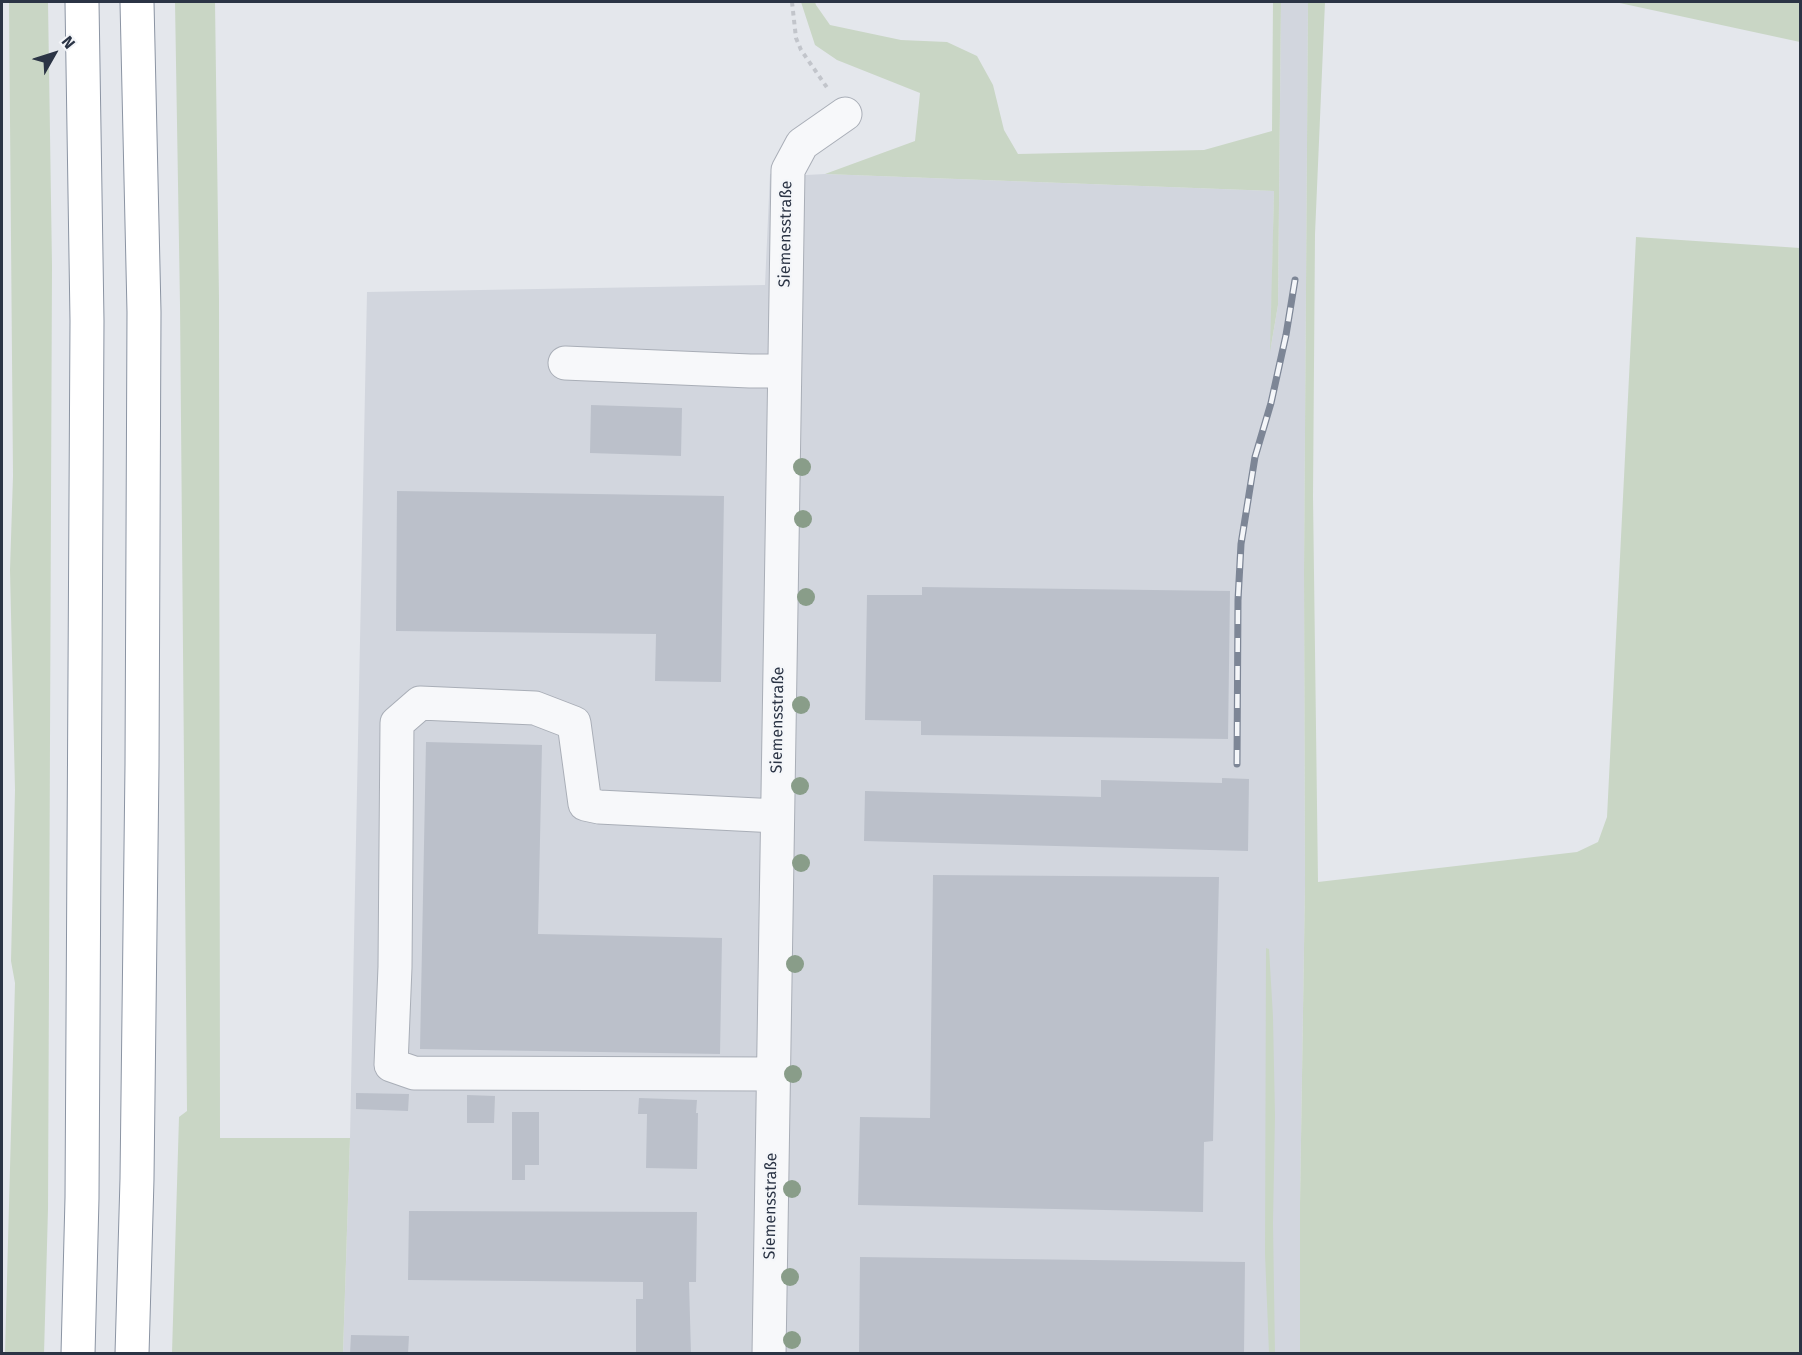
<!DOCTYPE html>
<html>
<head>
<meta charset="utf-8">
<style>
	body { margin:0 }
	#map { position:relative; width:1802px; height:1355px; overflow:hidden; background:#e4e7ec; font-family:"Fira Sans",sans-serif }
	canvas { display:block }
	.frame { position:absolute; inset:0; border:3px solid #2b3445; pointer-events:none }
	.north { position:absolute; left:24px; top:24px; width:60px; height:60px; -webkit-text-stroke:4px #f4f6f9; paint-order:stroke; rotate:51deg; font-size:16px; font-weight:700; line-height:24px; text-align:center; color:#2b3445 }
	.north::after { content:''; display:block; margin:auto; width:21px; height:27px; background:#2b3445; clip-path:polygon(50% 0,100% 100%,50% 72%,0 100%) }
</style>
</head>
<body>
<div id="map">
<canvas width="1802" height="1355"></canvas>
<div class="frame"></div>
<div class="north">N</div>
</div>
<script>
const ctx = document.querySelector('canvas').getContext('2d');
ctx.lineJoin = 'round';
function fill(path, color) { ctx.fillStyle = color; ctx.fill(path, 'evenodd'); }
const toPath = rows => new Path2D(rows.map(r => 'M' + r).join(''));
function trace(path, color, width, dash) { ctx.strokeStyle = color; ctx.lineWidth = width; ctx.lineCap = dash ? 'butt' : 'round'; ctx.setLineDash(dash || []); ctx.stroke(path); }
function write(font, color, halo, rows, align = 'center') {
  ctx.font = font + ' "Fira Sans",sans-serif'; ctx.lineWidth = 4.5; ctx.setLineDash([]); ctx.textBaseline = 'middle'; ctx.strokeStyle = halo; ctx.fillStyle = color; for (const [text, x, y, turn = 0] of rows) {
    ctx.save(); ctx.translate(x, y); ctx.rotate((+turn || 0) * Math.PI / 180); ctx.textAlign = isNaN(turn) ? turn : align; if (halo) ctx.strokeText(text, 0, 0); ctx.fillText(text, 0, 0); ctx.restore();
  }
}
const built = toPath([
	[1281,2,1308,2,1304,571,1305,884,1300,1203,1300,1353,343,1354,350,1138,367,292,765,285,770,174,787,176,825,174,1274,191,1271,346,1278,305]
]);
const green = toPath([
	[9,2,48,2,52,266,48,1209,44,1354,5,1353,15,983,11,961,15,790,10,570,13,476],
	[175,2,215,2,219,299,220,1138,350,1138,343,1353,172,1353,179,1117,187,1111,180,305],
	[801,2,815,2,816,5,830,25,901,40,947,42,977,56,993,85,1004,130,1018,154,1204,150,1272,131,1273,2,1281,2,1278,305,1270,352,1274,191,825,174,915,141,920,93,837,60,815,45],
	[1308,2,1325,2,1315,234,1313,496,1318,882,1577,852,1598,842,1607,817,1636,237,1800,248,1800,1353,1300,1353,1300,1203,1305,884,1304,571],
	[1615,2,1800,2,1800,42],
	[1266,948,1269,949,1273,1017,1275,1116,1273,1223,1275,1354,1269,1353,1265,1254]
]);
const building = toPath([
	[591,405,682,408,681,456,590,453],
	[397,491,724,496,721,682,655,681,656,634,396,631],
	[922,587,1230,591,1228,739,921,735,921,721,865,720,867,595,922,595],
	[426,742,542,745,538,934,722,938,720,1054,420,1049],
	[1222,778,1249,779,1248,851,864,841,865,791,1101,797,1101,780,1222,783],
	[933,875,1219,877,1213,1141,1204,1142,1203,1212,858,1205,860,1117,930,1118],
	[356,1093,409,1094,408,1111,356,1109],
	[467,1095,495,1096,494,1123,467,1123],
	[639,1098,697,1100,696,1113,698,1113,697,1169,646,1168,647,1114,638,1114],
	[512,1112,539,1112,539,1165,525,1165,525,1180,512,1180],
	[409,1211,697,1212,696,1282,689,1282,691,1354,636,1354,636,1299,643,1299,643,1282,408,1280],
	[860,1257,1245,1262,1244,1354,859,1354],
	[351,1335,409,1336,408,1354,350,1354]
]);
const path = toPath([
	[792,2,796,38,801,50,828,89]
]);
const minor = toPath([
	[565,363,750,371,783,371],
	[773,1074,414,1073,391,1065,395,967,397,723,420,703,535,708,574,723,585,804,599,807,777,816],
	[769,1354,788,170,802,144,845,114]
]);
const highway = toPath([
	[78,1354,82,1198,87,321,82,2],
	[132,1354,137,1179,142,765,144,312,137,2]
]);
const rail = toPath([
	[1237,764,1238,600,1241,544,1255,457,1271,403,1286,335,1295,280]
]);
const trees = [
	[802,467],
	[803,519],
	[806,597],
	[801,705],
	[800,786],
	[801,863],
	[795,964],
	[793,1074],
	[792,1189],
	[790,1277],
	[792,1340]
];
const streetNames = [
	["Siemensstraße",786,234,-89],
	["Siemensstraße",778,720,-89],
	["Siemensstraße",771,1206,-89]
];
fill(built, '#d2d6de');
fill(green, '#c9d6c5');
fill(building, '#bbc0ca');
trace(minor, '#a9aeb7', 35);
trace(highway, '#8b94a3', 35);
trace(path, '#c2c5cb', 4, [4.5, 4.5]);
trace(minor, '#f7f8fa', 33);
trace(highway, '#fff', 33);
trace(rail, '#7d8696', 7);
trace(rail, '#f4f6f9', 4.5, [14]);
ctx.fillStyle = '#899d89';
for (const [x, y] of trees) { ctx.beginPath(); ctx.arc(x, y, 9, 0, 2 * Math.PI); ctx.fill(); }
write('16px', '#2b3445', '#f4f6f9', streetNames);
</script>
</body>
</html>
